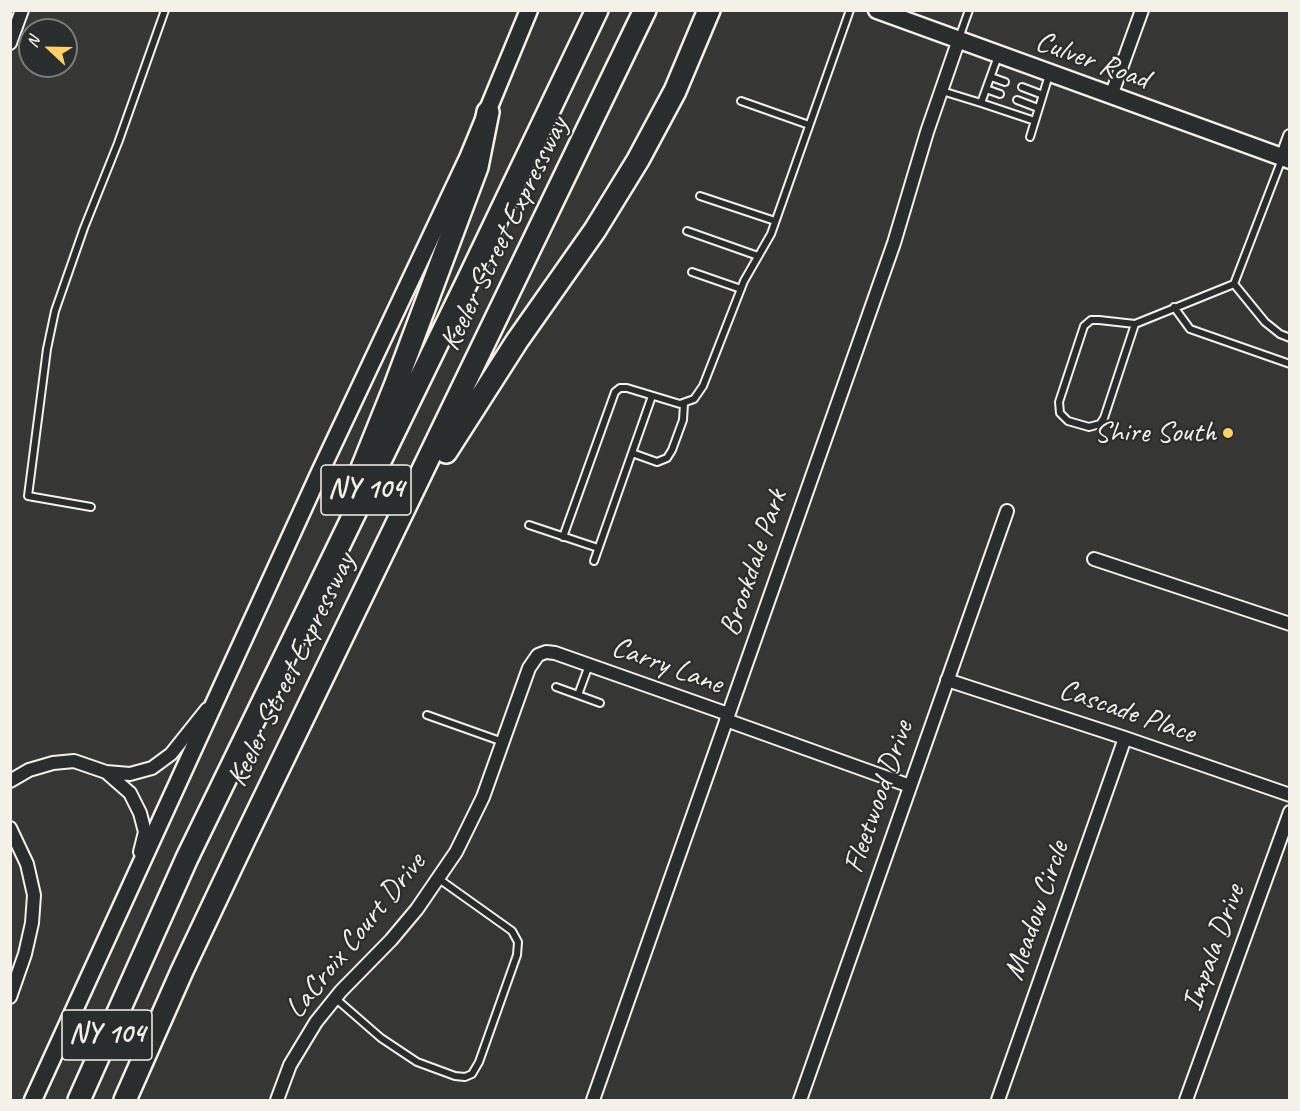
<!DOCTYPE html>
<html>
<head>
<meta charset="utf-8">
<style>
	body { margin:0 }
	#map { position:relative; width:1300px; height:1111px; overflow:hidden; background:#363634; font-family:Caveat,sans-serif }
	canvas { display:block }
	.frame { position:absolute; inset:0; border:12px solid #f4f1e8; pointer-events:none }
	.north { position:absolute; left:18px; top:18px; width:60px; height:60px; box-sizing:border-box; background:#2a2d2e; border:2px solid #7b7b78; border-radius:50%; rotate:292deg; font-size:16px; font-weight:700; line-height:24px; text-align:center; color:#f4f1e8 }
	.north::after { content:''; display:block; margin:auto; width:21px; height:27px; background:#ffd166; clip-path:polygon(50% 0,100% 100%,50% 72%,0 100%) }
</style>
</head>
<body>
<div id="map">
<canvas width="1300" height="1111"></canvas>
<div class="frame"></div>
<div class="north">N</div>
</div>
<script>
const ctx = document.querySelector('canvas').getContext('2d');
ctx.lineJoin = 'round';
const toPath = rows => new Path2D(rows.map(r => 'M' + r).join(''));
function trace(path, color, width, dash) { ctx.strokeStyle = color; ctx.lineWidth = width; ctx.lineCap = dash ? 'butt' : 'round'; ctx.setLineDash(dash || []); ctx.stroke(path); }
function write(font, color, halo, rows, align = 'center') {
  ctx.font = font + ' Caveat,sans-serif'; ctx.lineWidth = 4.5; ctx.setLineDash([]); ctx.textBaseline = 'middle'; ctx.strokeStyle = halo; ctx.fillStyle = color; for (const [text, x, y, turn = 0] of rows) {
    ctx.save(); ctx.translate(x, y); ctx.rotate((+turn || 0) * Math.PI / 180); ctx.textAlign = isNaN(turn) ? turn : align; if (halo) ctx.strokeText(text, 0, 0); ctx.fillText(text, 0, 0); ctx.restore();
  }
}
const service = toPath([
	[959,38,969,10],
	[991,77,1005,82],
	[1022,87,1043,95],
	[986,89,1000,94],
	[942,91,981,103,998,56],
	[1017,100,1038,108],
	[741,101,809,125],
	[981,103,1035,121],
	[1030,137,1049,75],
	[1282,159,1234,284,1265,322,1280,334,1290,338],
	[700,196,775,221],
	[687,231,758,256],
	[692,272,741,289],
	[1174,307,1190,329,1290,364],
	[1135,324,1099,320,1091,320,1084,326,1059,402,1060,413,1068,421,1089,427,1100,424,1104,418,1135,324,1234,284],
	[632,453,657,462,667,458,672,450,683,420,684,404],
	[91,507,28,496,47,349,55,311,84,228,118,143,165,10],
	[529,525,598,548],
	[563,537,615,392,620,388,627,388,680,404,694,399,703,386,744,281,771,234,850,10],
	[594,561,652,396],
	[556,687,600,703],
	[578,695,589,665],
	[427,715,503,742],
	[335,998,381,1038,417,1062,455,1076,465,1077,472,1074,479,1062,517,955,518,942,512,931,439,879]
]);
const minor = toPath([
	[10,43,22,10],
	[1111,96,1142,10],
	[1282,158,1290,136],
	[1094,559,1290,624],
	[947,680,1125,738,1290,795],
	[726,720,910,786],
	[106,772,130,793,140,813,145,832,140,852],
	[10,781,29,770,53,763,74,761,106,772,130,774,152,768,171,754,207,709],
	[10,828,27,864,34,895,32,923,25,954,10,997],
	[277,1100,290,1065,316,1022,341,991,391,940,417,909,456,852,483,797,529,668,538,655,546,652,555,653,728,714],
	[593,1100,894,243,927,132,958,42],
	[800,1100,1007,511],
	[998,1100,1125,738],
	[1186,1100,1290,812]
]);
const secondary = toPath([
	[877,10,1290,160],
	[33,1100,320,472,468,158,529,10]
]);
const motorway = toPath([
	[446,452,517,341,595,230,638,160,675,91,709,10],
	[362,468,395,386,477,167,488,112],
	[79,1100,187,858,468,280,597,10],
	[125,1100,182,971,245,838,645,10]
]);
const markers = [
	[1228,433,6,"#ffd166"]
];
const shields = [
	[366,490,90],
	[107,1035,90]
];
const shieldNames = [
	["NY 104",366,490],
	["NY 104",107,1035]
];
const streetNames = [
	["Culver Road",1092,61,20],
	["Keeler Street Expressway",505,234,-64],
	["Brookdale Park",754,563,-71],
	["Carry Lane",667,666,20],
	["Keeler Street Expressway",292,670,-64],
	["Cascade Place",1127,712,19],
	["Fleetwood Drive",879,797,-71],
	["Meadow Circle",1037,911,-71],
	["LaCroix Court Drive",356,936,-51],
	["Impala Drive",1214,948,-70]
];
const poiNames = [
	["Shire South",1216,433]
];
trace(service, '#f4f1e8', 10);
trace(minor, '#f4f1e8', 16);
trace(secondary, '#f4f1e8', 21);
trace(motorway, '#f4f1e8', 26);
trace(service, '#2a2d2e', 6);
trace(minor, '#2a2d2e', 12);
trace(secondary, '#2a2d2e', 16);
trace(motorway, '#2a2d2e', 21);
for (const [x, y, r, color] of markers) { const dot = new Path2D(); dot.arc(x, y, r, 0, 2 * Math.PI); ctx.fillStyle = color; ctx.fill(dot); trace(dot, '#2a2d2e', 2); }
for (const [x, y, w] of shields) { const box = new Path2D(); box.roundRect(x - w / 2, y - 25, w, 50, 4.5); ctx.fillStyle = '#2a2d2e'; ctx.fill(box); trace(box, '#f4f1e8', 1.5); }
write('bold 28px', '#f4f1e8', null, shieldNames);
write('30px', '#f4f1e8', '#2a2d2e', streetNames);
write('30px', '#f4f1e8', '#2a2d2e', poiNames, 'right');
</script>
</body>
</html>
